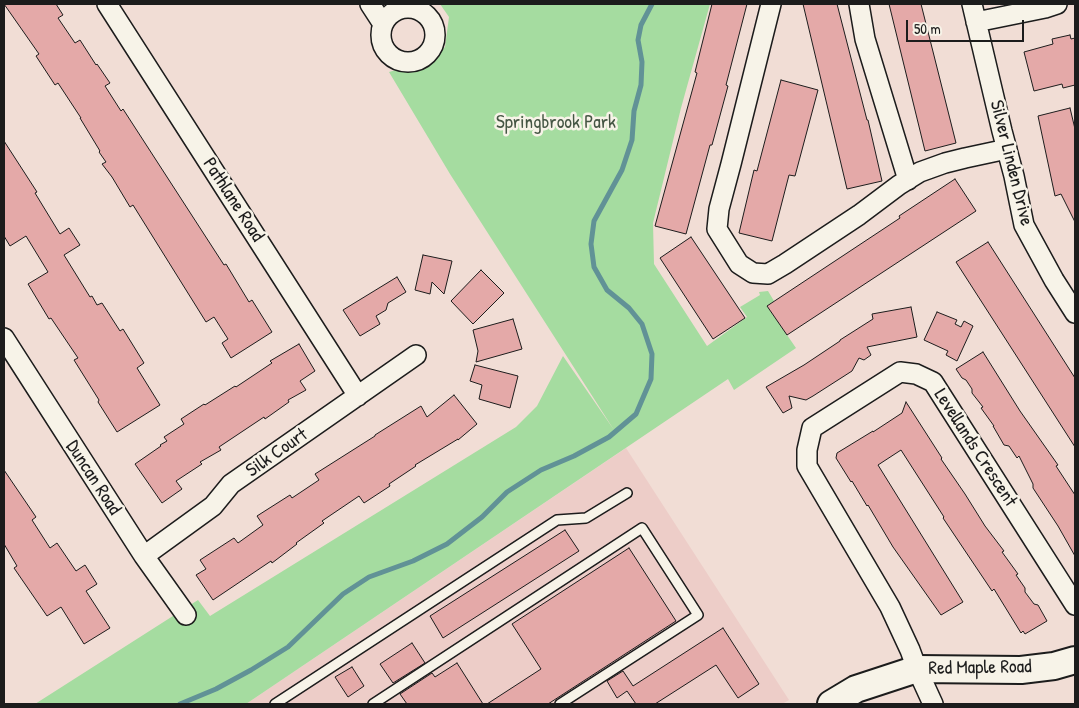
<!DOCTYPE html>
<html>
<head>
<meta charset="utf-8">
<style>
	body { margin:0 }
	#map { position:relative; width:1079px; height:708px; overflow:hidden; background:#f1ddd5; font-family:"Patrick Hand",sans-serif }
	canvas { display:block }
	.frame { position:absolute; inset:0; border:5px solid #1c1c1c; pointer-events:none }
	.scale { position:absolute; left:906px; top:20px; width:118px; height:22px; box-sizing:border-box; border:2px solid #1c1c1c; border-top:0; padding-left:6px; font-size:15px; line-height:18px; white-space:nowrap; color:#1c1c1c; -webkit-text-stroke:4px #f7f3e8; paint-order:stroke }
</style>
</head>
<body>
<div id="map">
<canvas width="1079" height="708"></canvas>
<div class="frame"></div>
<div class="scale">50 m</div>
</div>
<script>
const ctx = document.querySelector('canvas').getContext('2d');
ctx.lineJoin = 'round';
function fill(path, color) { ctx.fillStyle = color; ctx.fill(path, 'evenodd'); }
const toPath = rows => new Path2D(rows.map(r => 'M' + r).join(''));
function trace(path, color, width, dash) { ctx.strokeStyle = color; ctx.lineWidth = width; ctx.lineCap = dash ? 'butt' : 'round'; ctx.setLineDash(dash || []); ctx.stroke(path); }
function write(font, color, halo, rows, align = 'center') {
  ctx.font = font + ' "Patrick Hand",sans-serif'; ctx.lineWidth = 5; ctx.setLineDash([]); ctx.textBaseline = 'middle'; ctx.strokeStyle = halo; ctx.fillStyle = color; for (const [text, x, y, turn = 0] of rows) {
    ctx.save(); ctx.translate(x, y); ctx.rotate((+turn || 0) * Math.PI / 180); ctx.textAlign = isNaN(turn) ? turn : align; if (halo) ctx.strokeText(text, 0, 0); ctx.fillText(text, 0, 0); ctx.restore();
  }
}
const built = toPath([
	[626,448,789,700,782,704,246,704]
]);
const green = toPath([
	[440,4,710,4,681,108,653,223,654,264,707,346,747,317,740,307,760,295,759,292,768,291,774,301,767,306,796,348,734,390,728,379,246,704,35,704,198,600,210,616,516,427,537,406,563,356,614,430,450,174,389,72,428,61,445,47,449,17]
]);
const stream = toPath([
	[180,704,216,689,251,670,288,647,343,594,369,577,413,561,447,544,482,517,507,492,541,470,574,456,609,437,636,414,651,379,652,354,642,324,629,308,607,290,594,267,591,244,594,221,622,170,632,140,634,111,641,85,642,62,638,40,641,25,652,4]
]);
const building = toPath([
	[4,4,56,4,63,15,58,18,75,43,80,40,96,65,97,64,110,83,105,86,121,111,123,109,224,265,226,264,249,302,252,300,272,332,231,358,222,343,228,339,214,317,206,322,133,205,130,207,112,177,102,164,106,162,99,152,100,151,80,118,81,118,58,83,55,85,36,56,39,54,4,4],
	[712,4,747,4,726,85,728,86,712,145,710,145,686,234,655,226,697,73,695,72,712,4],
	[803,4,837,4,867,120,868,120,882,181,847,189,803,4],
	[889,4,921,4,956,143,925,151,889,4],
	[1070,35,1071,39,1075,38,1075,85,1063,88,1062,84,1034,91,1024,52,1053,44,1052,39,1070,35],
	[781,80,818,90,795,176,789,175,772,241,739,233,754,170,757,171,781,80],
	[1070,108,1075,129,1075,222,1061,194,1055,196,1038,116,1070,108],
	[4,141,37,192,35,193,60,234,69,228,80,245,64,255,90,297,92,296,97,305,102,303,120,331,123,329,144,363,137,368,160,405,117,432,98,402,99,400,74,360,78,358,51,318,49,319,28,284,48,272,26,236,10,246,4,236,4,141],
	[955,179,976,211,787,335,767,306,900,218,899,216,955,179],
	[691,237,745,318,713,339,660,258,691,237],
	[988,242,1075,378,1075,447,956,262,988,242],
	[423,255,452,261,444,294,432,282,430,294,415,290,423,255],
	[481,270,504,293,473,324,451,301,481,270],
	[397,277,406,292,388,303,386,310,376,316,380,324,360,336,343,310,397,277],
	[911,307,917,337,867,347,871,355,864,360,859,358,852,371,813,396,806,400,789,396,792,408,783,413,766,387,804,365,840,341,840,340,873,319,872,314,911,307],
	[937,312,957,320,955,324,961,327,964,321,973,326,957,361,946,355,948,351,924,340,937,312],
	[513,319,522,349,476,362,478,351,473,330,513,319],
	[299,344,315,371,300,381,306,390,288,400,289,402,265,419,264,417,219,447,221,450,200,462,202,464,176,481,182,489,162,503,135,464,161,446,160,445,167,441,164,437,184,424,181,419,204,404,205,405,235,386,236,387,272,363,270,361,299,344],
	[983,352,1020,411,1058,465,1056,466,1075,495,1075,556,1058,526,1033,488,1033,484,1019,456,1017,458,1009,446,1004,445,993,426,994,426,981,408,983,407,972,393,972,389,966,380,962,378,956,369,983,352],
	[475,365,518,376,510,408,479,399,482,385,470,381,475,365],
	[454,395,477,424,458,440,458,439,415,465,416,466,389,484,390,486,364,503,359,496,322,521,324,523,296,543,297,544,272,563,271,561,213,600,196,575,206,569,200,560,234,538,238,543,263,525,257,516,290,495,292,498,319,480,315,474,375,436,375,435,421,406,427,417,454,395],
	[906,402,942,458,941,459,965,494,985,526,1004,551,1002,552,1018,574,1016,575,1025,588,1025,592,1034,604,1038,605,1047,621,1025,634,1023,631,1021,633,994,589,992,591,943,518,944,517,901,450,878,465,963,602,941,615,893,547,868,505,867,506,852,481,851,482,836,458,837,453,873,431,873,432,902,413,906,402],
	[4,470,36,517,32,520,50,548,57,543,76,571,85,565,97,584,86,591,110,628,84,644,61,607,47,616,14,568,17,566,4,544,4,470],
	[565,530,579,551,443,638,430,616,565,530],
	[629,548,676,621,548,704,487,704,541,669,512,624,629,548],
	[723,628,759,684,738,698,716,665,655,704,636,704,627,691,617,698,607,681,623,671,633,686,723,628],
	[412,643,425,663,393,683,380,664,412,643],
	[457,663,483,704,407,704,400,694,432,673,435,677,457,663],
	[352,667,364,686,348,697,335,677,352,667]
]);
const lane = toPath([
	[275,704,557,520,586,518,627,493],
	[373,704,642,528,698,615,560,704]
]);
const street = toPath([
	[107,4,358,396],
	[370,4,383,24],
	[771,4,731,164,719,209,717,229,739,264,753,273,768,274,785,264,859,215,899,185,920,172,945,163,965,158,1007,149],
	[859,4,865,39,908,180],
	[972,4,1002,131,1014,176,1024,225,1054,280,1075,313],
	'381 35a27 27 0 1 1 54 0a27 27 0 1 1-54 0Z',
	[976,22,1045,8,1057,4],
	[4,338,144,556,186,615],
	[144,556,213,506,231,484,416,355],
	[933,704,917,669,910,650,890,607,807,466,807,450,812,428,900,372,916,374,933,382,1075,605]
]);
const secondary = toPath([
	[831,704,856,689,917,669,1021,670,1054,666,1075,660]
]);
const parkNames = [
	["Springbrook Park",556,123]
];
const streetNames = [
	["Silver Linden Drive",1011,163,76],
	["Pathlane Road",233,200,57],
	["Levellands Crescent",975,448,57],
	["Silk Court",277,453,-35],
	["Duncan Road",93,478,57],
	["Red Maple Road",980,668,-1]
];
fill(built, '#edcdc8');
fill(green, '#a5dca0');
trace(stream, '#619296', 5);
fill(building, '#e4a9a8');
trace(building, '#1c1c1c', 1);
trace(lane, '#1c1c1c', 12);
trace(street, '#1c1c1c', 22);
trace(secondary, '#1c1c1c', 30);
trace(lane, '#f7f3e8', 9);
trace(street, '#f7f3e8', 19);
trace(secondary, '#f7f3e8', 26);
write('19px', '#455644', '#f7f3e8', parkNames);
write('19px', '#1c1c1c', '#f7f3e8', streetNames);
</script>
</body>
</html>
